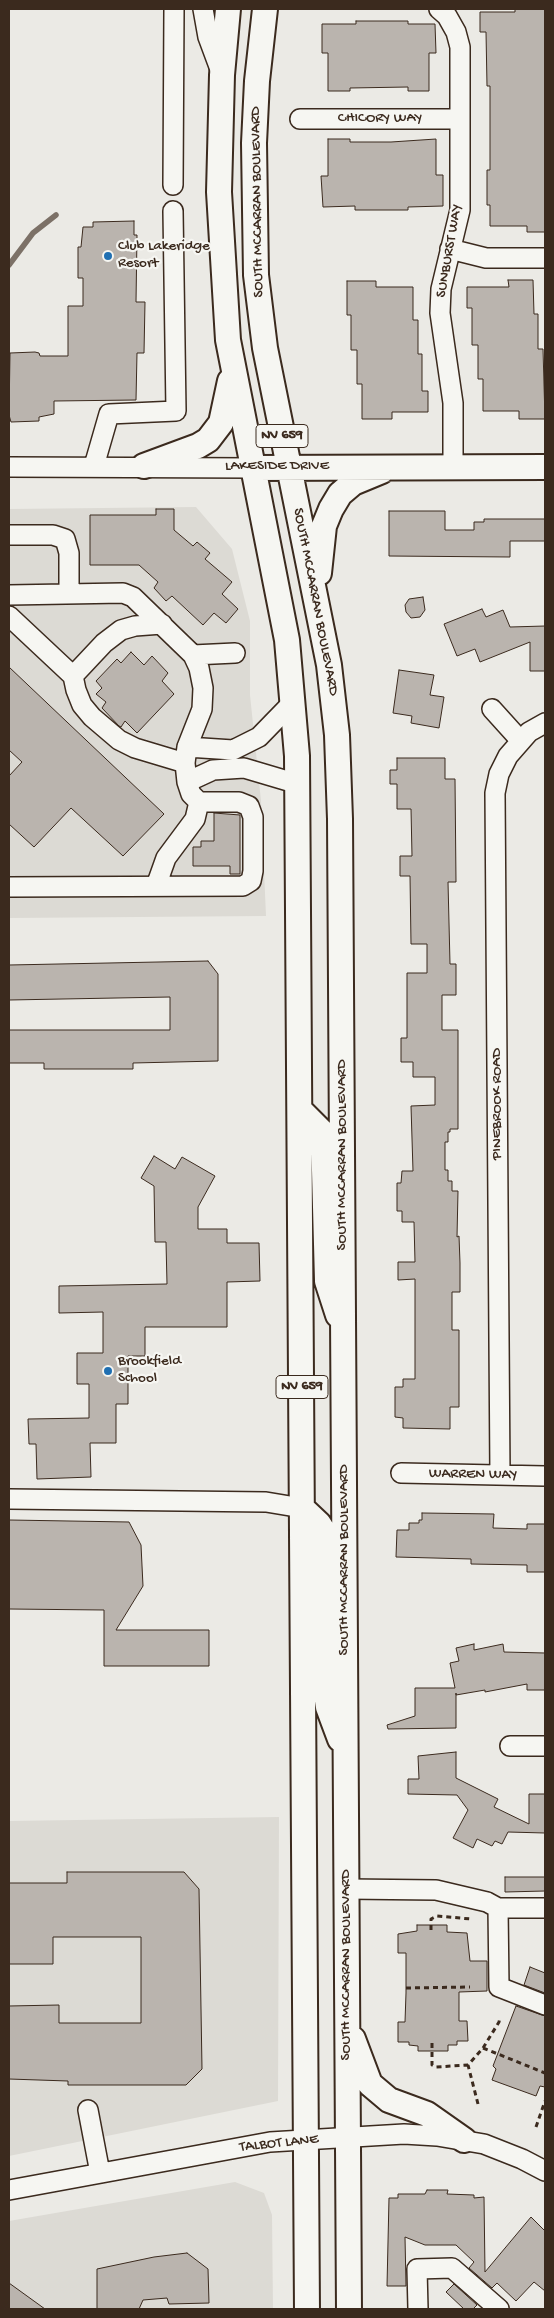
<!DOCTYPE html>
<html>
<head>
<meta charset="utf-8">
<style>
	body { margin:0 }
	#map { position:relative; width:554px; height:2318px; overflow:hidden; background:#ebeae5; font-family:"Gochi Hand",sans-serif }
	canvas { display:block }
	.frame { position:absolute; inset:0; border:10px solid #3b2a1e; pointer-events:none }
</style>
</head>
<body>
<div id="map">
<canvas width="554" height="2318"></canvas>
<div class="frame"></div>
</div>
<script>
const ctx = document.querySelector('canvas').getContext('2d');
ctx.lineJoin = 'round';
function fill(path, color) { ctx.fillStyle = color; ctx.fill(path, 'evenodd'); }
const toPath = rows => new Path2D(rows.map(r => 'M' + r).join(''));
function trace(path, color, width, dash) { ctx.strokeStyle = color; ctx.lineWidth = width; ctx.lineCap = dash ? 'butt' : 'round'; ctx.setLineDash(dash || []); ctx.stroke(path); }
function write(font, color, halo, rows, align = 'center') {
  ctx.font = font + ' "Gochi Hand",sans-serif'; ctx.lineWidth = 4.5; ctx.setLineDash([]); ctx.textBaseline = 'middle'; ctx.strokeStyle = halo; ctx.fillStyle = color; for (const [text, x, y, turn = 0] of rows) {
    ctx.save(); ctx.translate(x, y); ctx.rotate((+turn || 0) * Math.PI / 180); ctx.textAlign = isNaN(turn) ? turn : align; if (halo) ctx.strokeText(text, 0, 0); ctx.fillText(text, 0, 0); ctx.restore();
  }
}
const built = toPath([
	[196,507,232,549,250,621,250,695,261,801,266,916,9,918,9,509],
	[279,1817,278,2101,9,2156,9,1821],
	[235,2182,264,2193,272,2215,273,2309,9,2309,9,2221]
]);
const stream = toPath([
	[9,265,33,233,56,215]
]);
const building = toPath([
	[515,9,545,9,545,232,527,232,527,226,490,226,490,205,487,205,487,170,490,170,490,86,487,86,486,32,480,32,480,12,515,12,515,9],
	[356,21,408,21,408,24,435,24,436,53,429,53,429,91,408,91,408,87,350,88,350,91,328,91,328,53,322,53,322,24,356,24,356,21],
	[328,139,350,139,350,142,391,142,436,139,436,175,443,175,443,206,408,207,408,210,355,210,355,206,323,207,321,176,328,176,328,139],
	[134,221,134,235,137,235,136,302,145,302,144,353,137,353,136,400,54,401,54,414,39,417,39,421,11,422,9,415,10,353,35,352,39,353,40,356,68,356,68,306,83,306,83,278,78,278,78,247,81,247,83,227,93,227,93,222,134,221],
	[508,280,533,280,534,314,538,314,538,349,543,349,545,419,519,419,519,411,483,411,483,379,478,379,478,345,472,345,472,308,467,308,467,287,509,287,508,280],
	[347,281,376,281,376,287,413,287,413,320,418,320,418,354,422,354,422,391,428,391,428,412,392,412,392,419,362,419,362,384,357,384,357,350,351,350,351,315,347,315,347,281],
	[156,509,174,509,174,530,193,546,197,542,210,553,205,559,232,582,222,594,238,609,226,623,214,613,203,625,172,596,166,601,154,588,158,582,139,565,90,565,90,515,156,515,156,509],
	[389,511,445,511,445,530,474,530,474,522,484,522,484,519,545,519,545,541,510,541,510,557,389,556,389,511],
	[423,597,425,610,420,617,411,618,406,612,405,605,409,599,423,597],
	[482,609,486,617,503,610,510,627,545,626,545,671,530,671,530,642,480,662,475,649,457,656,444,624,482,609],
	[131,652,144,665,152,656,168,673,162,681,174,694,137,733,125,721,121,727,119,726,102,708,106,702,96,694,102,688,96,681,117,659,121,663,131,652],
	[9,667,164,814,123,856,71,808,34,847,9,824,9,776,22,762,9,750,9,667],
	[399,670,434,675,430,695,444,697,439,728,411,723,412,716,393,713,399,670],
	[397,758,445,758,445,779,455,779,456,882,448,882,450,964,456,964,456,995,442,995,442,1030,458,1030,458,1129,450,1129,450,1132,448,1132,448,1142,445,1142,445,1170,448,1170,448,1181,452,1181,452,1191,458,1191,457,1237,459,1236,460,1263,460,1292,452,1292,452,1330,459,1330,459,1407,450,1407,450,1429,403,1428,403,1418,395,1417,395,1387,403,1387,403,1379,415,1379,415,1279,398,1280,398,1262,415,1262,414,1222,402,1222,402,1211,397,1211,397,1183,401,1183,402,1171,413,1171,411,1106,435,1105,435,1077,413,1077,413,1062,401,1062,401,1038,407,1038,407,973,427,973,427,944,411,944,410,876,400,876,400,856,412,856,411,809,397,809,397,784,390,784,390,770,397,770,397,758],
	[214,813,240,815,240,874,230,874,230,866,193,866,193,847,201,847,201,841,214,841,214,813],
	[208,961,218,974,218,1061,133,1063,133,1069,44,1069,44,1063,9,1063,9,1030,170,1030,170,997,9,1000,9,965,208,961],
	[154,1156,175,1169,182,1157,215,1176,198,1207,198,1229,227,1229,227,1243,259,1243,260,1281,227,1282,227,1327,145,1327,145,1356,128,1356,128,1404,116,1404,116,1443,90,1443,91,1477,37,1479,36,1444,29,1444,28,1419,89,1418,89,1384,77,1384,77,1353,103,1353,103,1312,59,1313,59,1286,167,1284,166,1242,155,1242,154,1186,141,1178,154,1156],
	[422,1513,494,1514,493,1528,527,1529,527,1524,545,1524,545,1572,527,1572,527,1565,471,1564,471,1559,396,1557,397,1530,409,1530,409,1523,419,1523,419,1520,422,1520,422,1513],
	[9,1520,129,1522,141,1545,143,1586,116,1630,209,1630,209,1666,104,1666,104,1610,9,1609,9,1520],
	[474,1644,474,1650,503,1644,504,1652,545,1653,545,1690,527,1690,527,1684,485,1692,485,1690,456,1695,456,1693,456,1728,388,1729,387,1725,415,1716,415,1688,455,1688,450,1663,459,1661,456,1648,474,1644],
	[456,1752,456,1778,498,1799,494,1807,529,1824,529,1794,545,1794,545,1833,508,1832,502,1844,495,1841,492,1846,477,1839,473,1848,453,1838,468,1810,457,1795,408,1794,408,1779,419,1779,418,1756,456,1752],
	[67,1872,184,1872,199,1889,202,2069,186,2085,68,2085,68,2081,9,2079,9,2006,59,2005,59,2023,141,2023,141,1937,53,1937,53,1964,9,1964,9,1883,67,1883,67,1872],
	[505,1877,545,1877,545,1891,505,1892,505,1877],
	[417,1925,447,1925,447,1932,467,1933,470,1961,487,1961,487,1991,459,1992,459,2021,467,2021,468,2041,457,2041,457,2045,448,2045,448,2051,418,2051,418,2046,409,2045,409,2042,398,2042,398,2022,405,2022,406,1993,406,1953,398,1953,398,1934,417,1931,417,1925],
	[530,1967,545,1973,545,1993,524,1985,530,1967],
	[516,2006,545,2016,545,2087,540,2086,536,2096,492,2080,496,2069,493,2066,516,2006],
	[427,2190,448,2190,447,2194,474,2195,474,2198,484,2197,485,2272,531,2217,545,2231,545,2291,534,2282,516,2301,497,2283,492,2288,469,2268,474,2262,456,2245,425,2245,405,2237,406,2286,387,2286,389,2198,398,2198,398,2194,425,2194,427,2190],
	[187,2253,208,2269,209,2303,169,2304,167,2298,143,2300,139,2309,97,2309,97,2269,154,2257,187,2253],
	[9,2283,45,2309,9,2309,9,2283],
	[454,2284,477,2305,473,2309,464,2309,446,2292,454,2284]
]);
const path = toPath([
	[431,1930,431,1919,437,1916,471,1919],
	[406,1988,470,1987],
	[432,2043,432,2065,436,2067,468,2065],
	[483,2048,545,2073],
	[478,2104,468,2065,483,2048,499,2022,500,2017],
	[536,2127,545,2101]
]);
const minor = toPath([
	[203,9,208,37,221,72],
	[439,9,447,16,456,32,460,47,460,210,441,289,440,313,453,403,453,467],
	[300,119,460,119],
	[173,185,174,9],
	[450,249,486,258,545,258],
	[94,466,109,414,176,411,173,211],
	[9,467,253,468],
	[9,535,53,535,65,539,69,553,69,594],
	[9,595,123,593,133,597,193,655,199,668,203,688,202,709,187,747,185,763,187,782,191,794,199,802,239,802,249,806,253,817,253,871,251,881,243,886,9,887],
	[9,616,73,676,76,690,82,705,92,717,119,740,135,748,185,763],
	[193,655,235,653],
	[73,676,104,643,121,630,135,626,162,624],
	[492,709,520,740],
	[187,747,233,750,259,737,294,701],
	[187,782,213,770,244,768,298,784],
	[156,886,166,858,195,819,199,802],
	[401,1473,545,1476],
	[500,1475,495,793,499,774,508,756,529,732,545,723],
	[9,1499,266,1502,302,1508],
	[510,1746,545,1746],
	[347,1889,436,1890,487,1902,498,1908,545,1908],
	[498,1908,499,1987,545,2005],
	[88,2110,100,2173],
	[9,2190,270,2142,404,2134,437,2136,484,2144,522,2159,545,2171],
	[418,2309,417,2269,452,2268,499,2309]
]);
const major = toPath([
	[228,9,222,75,219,192,228,340,287,640,297,756,307,2309],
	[265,9,257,81,254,143,256,275,265,348,329,665,337,735,340,819,349,2309],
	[144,466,198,446,208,440,221,423,230,381],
	[253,468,545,467],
	[319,573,324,526,331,509,340,494,353,483,382,471],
	[300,1110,323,1133,327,1281,338,1315],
	[302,1508,319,1524,324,1532,326,1693,328,1707,340,1739],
	[353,2039,370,2084,389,2100,427,2114,464,2140]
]);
const markers = [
	[108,256,5,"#1f6fb2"],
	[108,1371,5,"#1f6fb2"]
];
const shields = [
	[282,436,52],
	[302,1387,52]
];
const shieldNames = [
	["NV 659",282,436],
	["NV 659",302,1387]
];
const streetNames = [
	["CHICORY WAY",380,119],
	["SOUTH MCCARRAN BOULEVARD",258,202,-91],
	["SUNBURST WAY",450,251,-80],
	["LAKESIDE DRIVE",277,467],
	["SOUTH MCCARRAN BOULEVARD",315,602,79],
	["PINEBROOK ROAD",498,1104,-90],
	["SOUTH MCCARRAN BOULEVARD",343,1155,-90],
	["WARREN WAY",473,1475,1],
	["SOUTH MCCARRAN BOULEVARD",345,1560,-90],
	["SOUTH MCCARRAN BOULEVARD",347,1965,-90],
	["TALBOT LANE",279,2144,-6]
];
const poiNames = [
	["Club Lakeridge",118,247],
	["Resort",118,264],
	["Brookfield",118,1362],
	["School",118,1379]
];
fill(built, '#dcdad4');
trace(stream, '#7c7167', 5.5);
fill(building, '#bab4ae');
trace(building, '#3b2a1e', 1);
trace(minor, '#3b2a1e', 22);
trace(major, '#3b2a1e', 28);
trace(path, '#3b2a1e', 3, [5, 4]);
trace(minor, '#f6f6f2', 19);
trace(major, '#f6f6f2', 24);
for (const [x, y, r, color] of markers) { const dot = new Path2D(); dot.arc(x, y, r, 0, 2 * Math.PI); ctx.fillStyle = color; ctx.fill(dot); trace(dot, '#f6f6f2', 2); }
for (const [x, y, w] of shields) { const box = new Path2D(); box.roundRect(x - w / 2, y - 11.5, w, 23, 4); ctx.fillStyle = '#f6f6f2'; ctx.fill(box); trace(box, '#3b2a1e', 1); }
write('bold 14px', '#3b2a1e', null, shieldNames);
write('15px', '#3b2a1e', '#f6f6f2', streetNames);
write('15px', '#3b2a1e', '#f6f6f2', poiNames, 'left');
</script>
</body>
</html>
